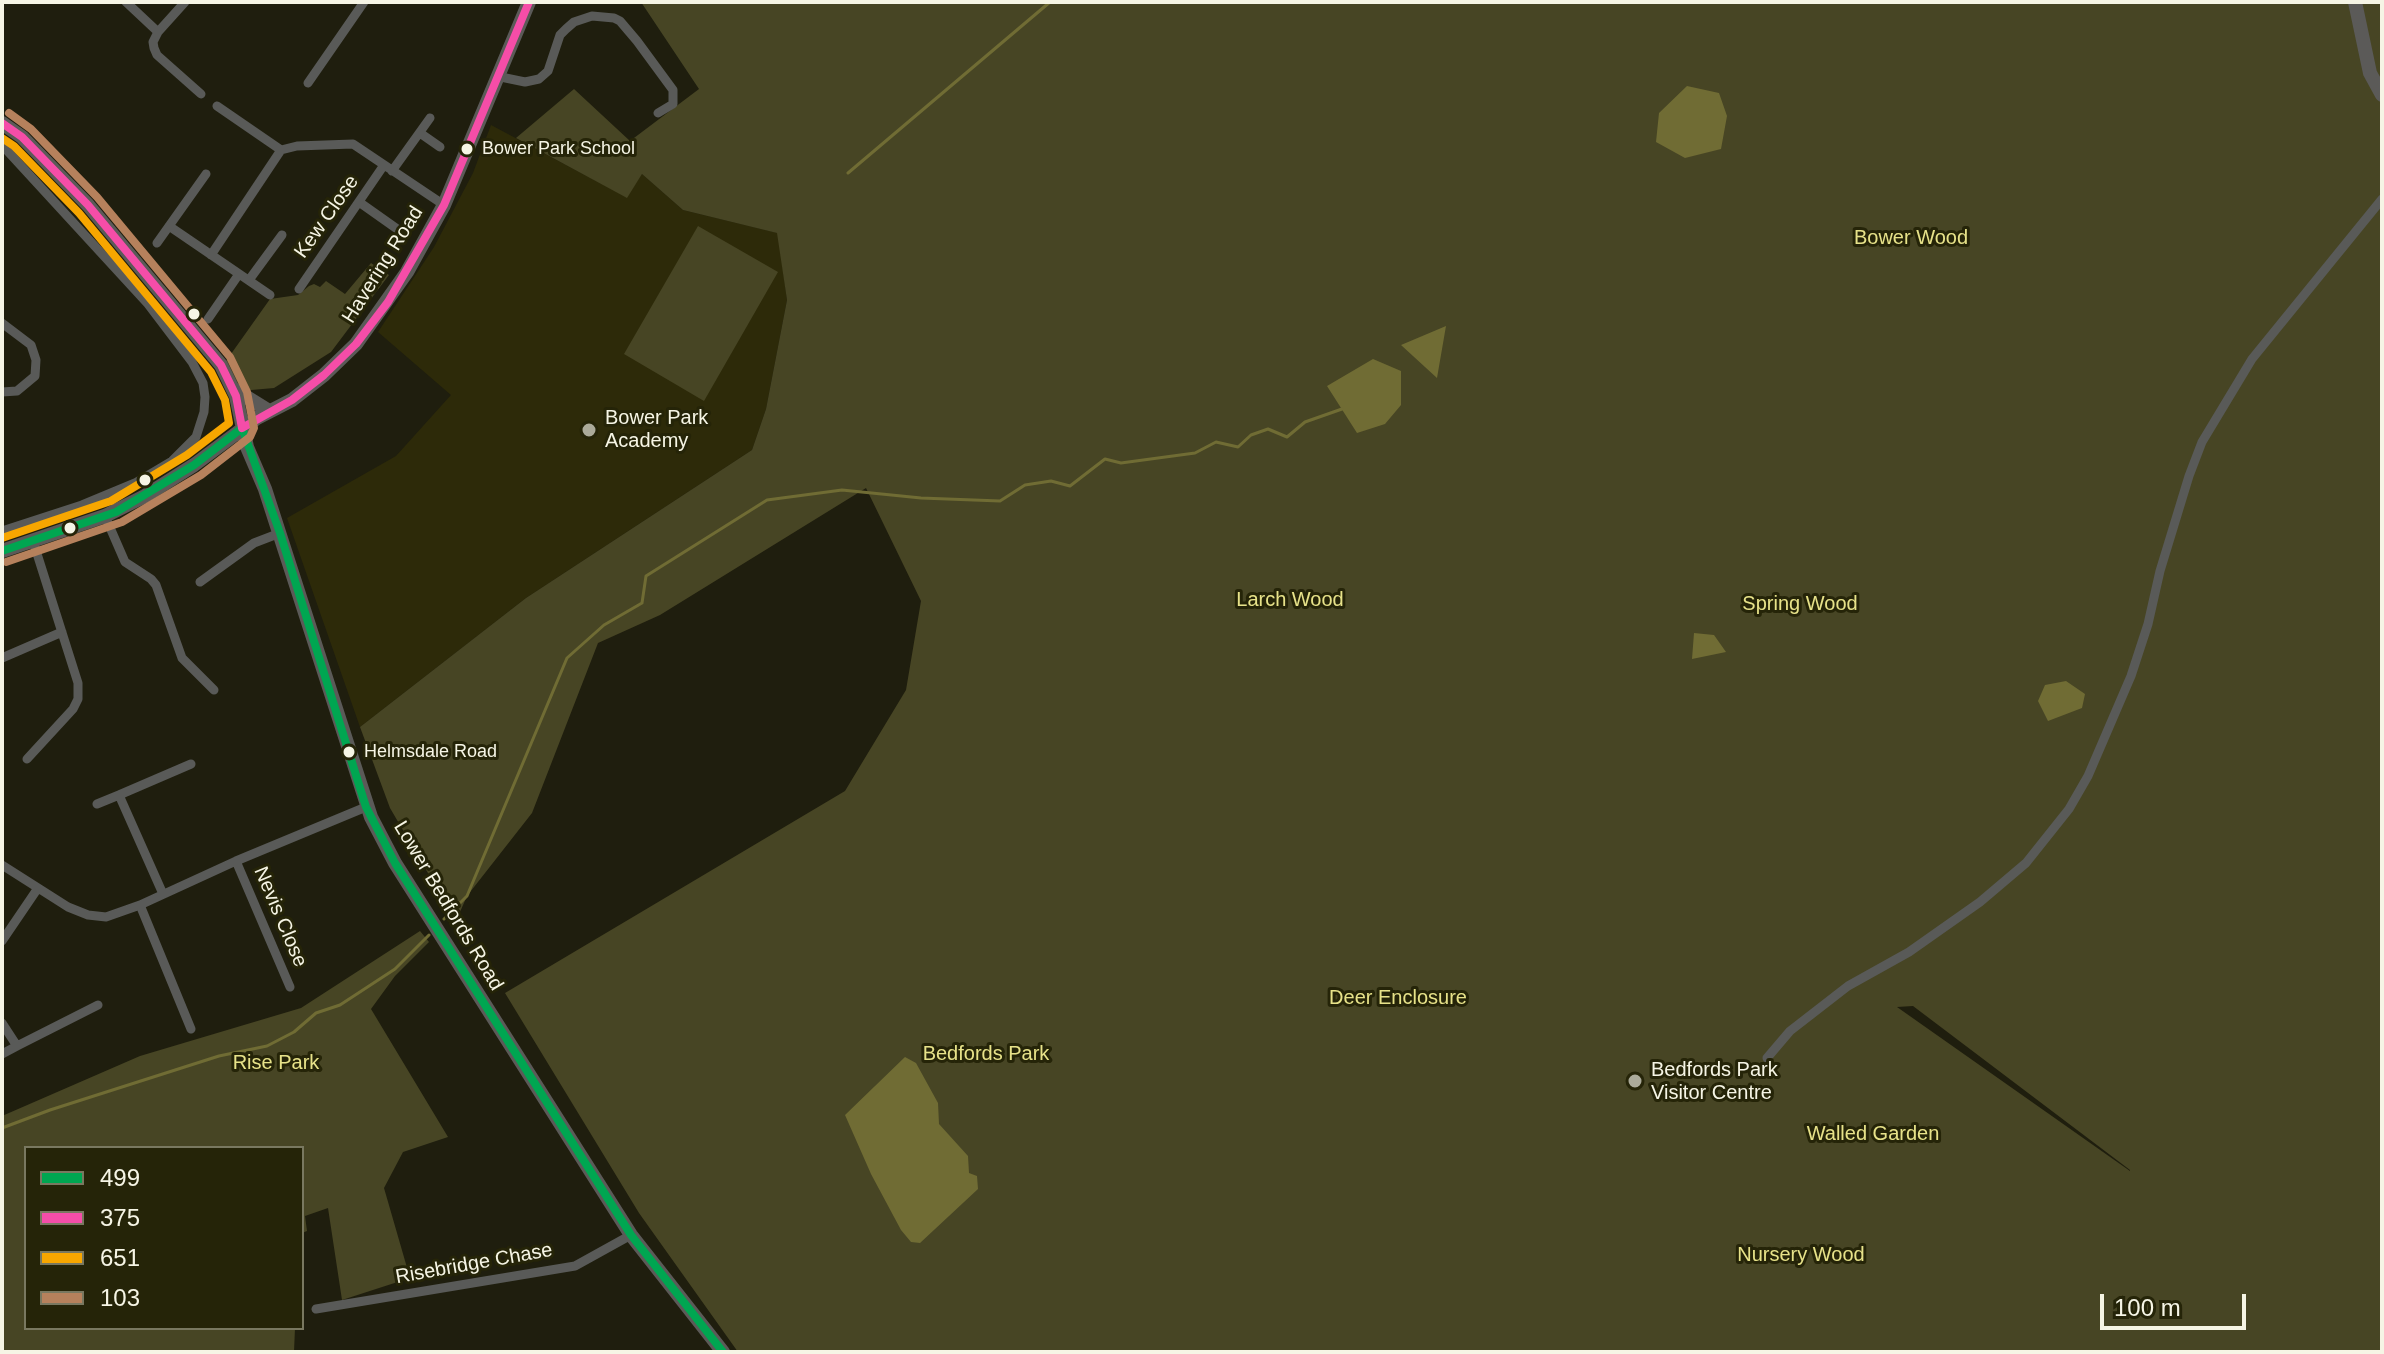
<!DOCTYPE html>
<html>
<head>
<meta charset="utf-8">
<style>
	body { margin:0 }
	#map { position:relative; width:2384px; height:1354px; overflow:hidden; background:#1f1e0e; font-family:Arial,sans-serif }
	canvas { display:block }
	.frame { position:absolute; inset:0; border:4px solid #f6f5e5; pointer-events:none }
	.legend { position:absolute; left:24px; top:1146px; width:280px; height:184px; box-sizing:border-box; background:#252408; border:2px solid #797860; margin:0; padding:10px 14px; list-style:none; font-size:24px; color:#f6f5e5 }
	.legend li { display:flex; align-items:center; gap:16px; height:40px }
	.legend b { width:40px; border:2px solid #797860 }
	.scale { position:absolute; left:2100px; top:1294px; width:146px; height:36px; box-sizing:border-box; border:4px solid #f6f5e5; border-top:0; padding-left:10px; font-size:24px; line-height:28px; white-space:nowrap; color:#f6f5e5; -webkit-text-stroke:6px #252408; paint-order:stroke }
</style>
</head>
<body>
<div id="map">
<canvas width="2384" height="1354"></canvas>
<div class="frame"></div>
<ul class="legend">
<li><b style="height:10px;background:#00a651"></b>499</li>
<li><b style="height:10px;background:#f54da8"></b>375</li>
<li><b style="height:10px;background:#f7a600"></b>651</li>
<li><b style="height:10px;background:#b6815c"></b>103</li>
</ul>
<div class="scale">100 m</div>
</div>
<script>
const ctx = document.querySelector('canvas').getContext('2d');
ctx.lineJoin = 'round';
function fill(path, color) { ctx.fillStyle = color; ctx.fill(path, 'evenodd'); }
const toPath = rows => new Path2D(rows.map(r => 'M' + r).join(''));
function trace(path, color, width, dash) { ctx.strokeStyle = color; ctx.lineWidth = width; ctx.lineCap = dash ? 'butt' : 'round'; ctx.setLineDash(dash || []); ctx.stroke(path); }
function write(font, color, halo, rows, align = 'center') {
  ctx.font = font + ' Arial,sans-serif'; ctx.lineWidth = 6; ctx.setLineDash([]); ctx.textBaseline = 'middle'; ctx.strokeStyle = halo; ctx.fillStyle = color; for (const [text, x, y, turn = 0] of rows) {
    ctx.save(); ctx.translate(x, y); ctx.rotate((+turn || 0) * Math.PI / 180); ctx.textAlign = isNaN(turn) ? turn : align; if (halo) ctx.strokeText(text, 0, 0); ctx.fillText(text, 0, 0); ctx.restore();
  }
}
const built = toPath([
	[491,125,626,197,642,174,683,210,778,233,787,300,766,409,752,450,526,598,360,727,287,518,396,456,451,395,378,332,434,247,473,173]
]);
const green = toPath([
	[641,2,2382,2,2382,1352,738,1352,639,1213,505,993,845,791,906,690,921,601,866,488,660,615,598,643,532,813,467,896,456,921,390,808,360,727,526,598,752,450,766,409,787,300,777,233,683,210,642,174,627,198,516,138,574,89,630,141,699,89],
	[1913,1006,2130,1170,2130,1171,1897,1007],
	[698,226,778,272,704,401,624,354],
	[371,263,389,275,331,352,274,388,240,391,226,361,270,299,298,295,309,286,314,284,320,287,326,281,345,294],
	[420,931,429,942,395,976,371,1009,448,1137,403,1152,384,1188,410,1278,342,1300,328,1208,305,1216,307,1231,302,1233,302,1148,26,1148,26,1328,295,1328,294,1352,2,1352,2,1116,140,1056,301,1008]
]);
const water = toPath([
	[1687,86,1719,93,1727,116,1721,149,1685,158,1656,142,1659,113],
	[1446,326,1437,378,1401,345],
	[1373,359,1401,371,1401,405,1385,424,1357,433,1327,386],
	[1694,633,1714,635,1726,652,1692,659],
	[2066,681,2085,694,2082,708,2048,721,2038,701,2045,685],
	[905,1057,916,1063,938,1103,939,1124,968,1156,969,1173,977,1176,978,1189,920,1243,911,1242,901,1230,871,1174,845,1115]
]);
const stream = toPath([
	[848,173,1050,2],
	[444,919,467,896,567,658,604,625,642,603,646,576,767,500,842,490,921,498,1000,501,1025,485,1051,481,1070,486,1105,459,1121,463,1195,453,1216,442,1238,447,1251,435,1268,429,1287,437,1305,422,1342,409],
	[2,1128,50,1110,219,1056,267,1046,294,1032,316,1013,340,1005,395,969,429,935]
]);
const street = toPath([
	[126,2,158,32],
	[185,2,158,32,153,42,154,48,157,55,201,94],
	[496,76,525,82,539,79,548,71,560,35,566,29,574,22,592,16,614,18,620,21,637,41,673,90,673,104,658,113],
	[308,83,364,2],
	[217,106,281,150,297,146,353,144,444,205],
	[420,133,440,147],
	[2,145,148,304,192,362,203,383,205,397,204,412,196,437,172,461,135,483,82,505,2,531],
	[392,171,430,118],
	[359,202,400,231],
	[169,226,270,295],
	[157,243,206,174],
	[211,255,281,150],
	[249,280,282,235],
	[299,289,384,165],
	[208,319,239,274],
	[2,323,31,345,36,360,35,376,17,391,2,392],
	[105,516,125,562,151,579,156,585,182,658,214,690],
	[200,582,254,543,280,533],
	[2,658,62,632],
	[27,759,73,709,78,699,78,683,33,541],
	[97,804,119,795],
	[236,861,290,987],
	[2,865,68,907,88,915,106,917,140,905,236,861,366,807],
	[163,894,119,795,191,764],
	[140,905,191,1029],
	[2,941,38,888],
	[2,1023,17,1046,98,1005],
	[2,1054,17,1046],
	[1767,1058,1790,1031,1848,986,1909,952,1980,902,2026,863,2069,809,2088,776,2131,676,2148,624,2160,571,2189,476,2202,442,2252,359,2382,199],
	[316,1309,575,1266,631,1235]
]);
const secondary = toPath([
	[2355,2,2370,73,2382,95],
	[2,123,22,137,88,205,221,365,236,396,247,447,265,489,371,817,395,863,631,1235,723,1352],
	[232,388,269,411],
	[2,551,105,516,145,496,194,465,257,418,292,400,324,375,356,344,407,272,444,205,529,2]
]);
const bus1 = toPath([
	[242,428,280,533,366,807,395,863,631,1235,723,1352],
	[2,551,116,512,194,465,242,428]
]);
const bus2 = toPath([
	[2,123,22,137,88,205,221,365,236,396,242,428],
	[242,428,292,400,324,375,356,344,388,302,444,205,529,2]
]);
const bus3 = toPath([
	[2,138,14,146,79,213,211,372,225,400,229,423,187,455,111,501,2,538]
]);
const bus4 = toPath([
	[6,562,122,522,201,475,250,437,254,428,247,392,230,357,97,197,31,129,9,113]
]);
const markers = [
	[467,149,7,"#f6f5e5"],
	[194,314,7,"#f6f5e5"],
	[589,430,8,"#abaa9a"],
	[145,480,7,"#f6f5e5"],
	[70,528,7,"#f6f5e5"],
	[349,752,7,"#f6f5e5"],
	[1635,1081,8,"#abaa9a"]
];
const busNames = [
	["Bower Park School",482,149],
	["Helmsdale Road",364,752]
];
const streetNames = [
	["Kew Close",327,217,-55],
	["Havering Road",383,265,-58],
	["Lower Bedfords Road",448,906,59],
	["Nevis Close",280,917,67],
	["Risebridge Chase",474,1264,-10]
];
const parkNames = [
	["Bower Wood",1911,238],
	["Larch Wood",1290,600],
	["Spring Wood",1800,604],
	["Deer Enclosure",1398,998],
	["Bedfords Park",986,1054],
	["Rise Park",276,1063],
	["Walled Garden",1873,1134],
	["Nursery Wood",1801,1255]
];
const poiNames = [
	["Bower Park",605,418],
	["Academy",605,441],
	["Bedfords Park",1651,1070],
	["Visitor Centre",1651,1093]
];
fill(built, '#2d2a09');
fill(green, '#474524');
fill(water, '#706c34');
trace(stream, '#706c34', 3);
trace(street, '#595a58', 9);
trace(secondary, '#5b5a58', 14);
trace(bus1, '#00a651', 8);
trace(bus2, '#f54da8', 8);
trace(bus3, '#f7a600', 8);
trace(bus4, '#b6815c', 8);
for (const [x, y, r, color] of markers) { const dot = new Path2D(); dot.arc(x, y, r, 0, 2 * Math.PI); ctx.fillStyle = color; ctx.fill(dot); trace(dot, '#252408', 3); }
write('18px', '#f6f5e5', '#252408', busNames, 'left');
write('20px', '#f6f5e5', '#252408', streetNames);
write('20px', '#e7e289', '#252408', parkNames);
write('20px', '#f6f5e5', '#252408', poiNames, 'left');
</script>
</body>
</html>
